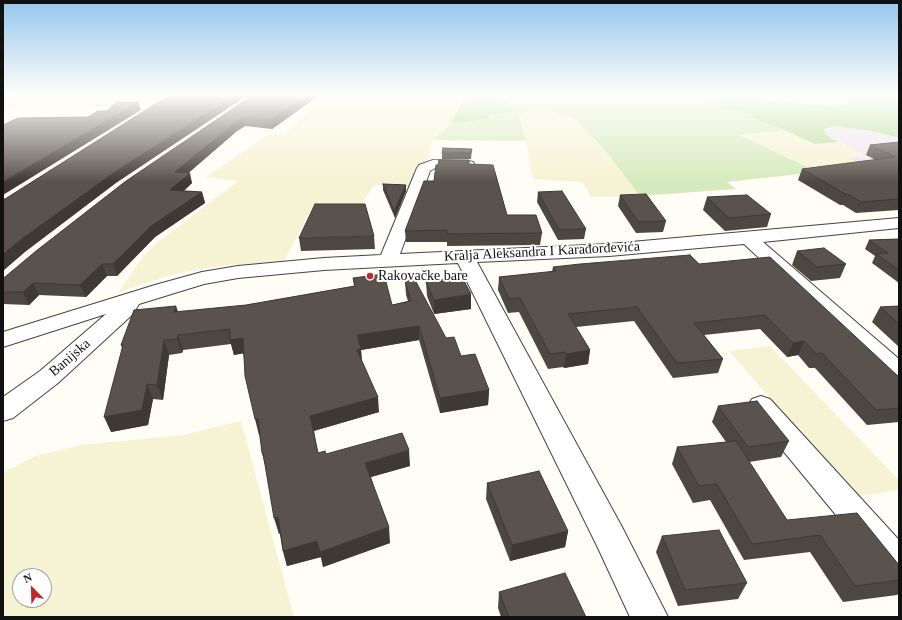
<!DOCTYPE html>
<html>
<head>
<meta charset="utf-8">
<style>
	body { margin:0 }
	#map { position:relative; width:902px; height:620px; overflow:hidden; background:#fffdf5; font-family:"Times New Roman",serif }
	canvas { display:block }
	.frame { position:absolute; inset:0; border:4px solid #111; pointer-events:none }
	.north { position:absolute; left:12px; top:568px; width:40px; height:40px; box-sizing:border-box; background:#fff; border:1px solid #a0a0a0; border-radius:50%; rotate:337deg; font-size:11px; font-weight:700; line-height:16px; text-align:center; color:#111 }
	.north::after { content:''; display:block; margin:auto; width:14px; height:18px; background:#c4262e; clip-path:polygon(50% 0,100% 100%,50% 72%,0 100%) }
</style>
</head>
<body>
<div id="map">
<canvas width="902" height="620"></canvas>
<div class="frame"></div>
<div class="north">N</div>
</div>
<script>
const ctx = document.querySelector('canvas').getContext('2d');
ctx.lineJoin = 'round';
function fill(path, color) { ctx.fillStyle = color; ctx.fill(path, 'evenodd'); }
const toPath = rows => new Path2D(rows.map(r => 'M' + r).join(''));
function trace(path, color, width, dash) { ctx.strokeStyle = color; ctx.lineWidth = width; ctx.lineCap = dash ? 'butt' : 'round'; ctx.setLineDash(dash || []); ctx.stroke(path); }
function write(font, color, halo, rows, align = 'center') {
  ctx.font = font + ' "Times New Roman",serif'; ctx.lineWidth = 4; ctx.setLineDash([]); ctx.textBaseline = 'middle'; ctx.strokeStyle = halo; ctx.fillStyle = color; for (const [text, x, y, turn = 0] of rows) {
    ctx.save(); ctx.translate(x, y); ctx.rotate((+turn || 0) * Math.PI / 180); ctx.textAlign = isNaN(turn) ? turn : align; if (halo) ctx.strokeText(text, 0, 0); ctx.fillText(text, 0, 0); ctx.restore();
  }
}
const industrial = toPath([
	[833,126,878,132,899,138,899,172,883,173,846,158,865,156,825,134,824,129]
]);
const farmland = toPath([
	[45,95,105,95,85,107,3,109,3,99,7,97],
	[323,95,468,95,467,99,462,102,451,124,433,140,427,162,419,166,413,187,374,185,359,208,312,208,284,261,221,266,196,270,171,275,119,292,142,258,158,242,238,181,206,177,269,134,284,134,311,110,303,109],
	[542,110,573,117,605,150,640,196,591,197,582,182,533,179,526,141,518,114],
	[785,130,815,144,838,142,865,156,847,158,868,167,818,172,738,135],
	[770,346,899,480,899,490,855,497,729,351],
	[241,421,294,617,3,617,3,473,35,456,81,445,183,435],
	[20,576,44,576,44,600,20,600]
]);
const green = toPath([
	[105,95,173,95,150,106,85,107],
	[468,95,700,95,722,101,721,108,753,114,750,117,785,130,739,135,818,172,727,182,736,189,640,196,605,150,573,117,542,110,518,114,526,141,433,140,451,124,488,119,491,114,511,113,482,97,467,99],
	[743,95,852,95,852,101,839,107,752,99]
]);
const forest = toPath([
	[700,95,743,95,752,99,839,107,852,101,852,95,899,95,899,138,878,132,833,126,824,129,825,134,838,142,815,144,785,130,749,117,752,114,721,108,721,101],
	[482,97,505,101,513,108,511,113,491,114,488,119,451,124,462,102,467,99]
]);
const minor = toPath([
	[433,160,468,161,473,162,475,165,473,168,468,169,435,168,430,171,400,254,609,244,899,218,899,228,763,242,899,359,899,381,890,379,744,244,609,256,477,262,622,527,668,617,630,617,598,548,458,263,324,270,238,278,204,284,139,304,133,314,58,383,13,418,3,421,3,397,40,371,106,314,3,347,3,332,155,285,202,272,238,266,324,258,381,255,417,168,419,165,433,160],
	[761,396,770,399,899,540,899,581,887,577,752,413,748,406,752,399,761,396]
]);
const wall = toPath([
	[253,95,320,95,272,129,245,126,237,131,188,173,192,183,184,191,202,192,205,203,155,237,117,276,107,276,86,297,39,295,29,305,3,304,3,278,5,277],
	[899,142,899,210,856,213,843,205,840,205,798,180,802,169,876,160,866,155,870,145],
	[472,149,471,159,442,159,442,153],
	[469,164,507,215,542,233,540,245,447,246,447,242,406,242,405,231,434,181],
	[383,184,406,185,406,191,395,218,383,190],
	[538,192,586,229,584,239,558,240,537,202],
	[620,195,666,221,663,232,636,233,618,206],
	[707,197,771,214,767,227,725,231,703,210],
	[374,236,375,249,301,251,299,238],
	[899,239,899,283,872,263,875,256,865,249,869,240],
	[797,251,846,264,840,278,811,281,792,265],
	[699,264,899,377,899,422,867,425,815,368,809,368,798,355,787,357,760,329,704,335,723,359,718,373,673,378,634,321,576,327,590,350,588,364,564,368,563,367,548,369,519,312,508,313,498,290,499,277,552,272,553,267],
	[353,278,392,305,408,301,406,295,405,281,446,338,461,356,489,390,488,405,440,413,419,340,361,350,362,361,379,412,314,431,318,453,410,466,371,477,390,543,323,567,321,557,287,566,283,551,280,533,279,534,243,353,234,355,231,344,183,350,182,353,169,355,163,400,153,399,148,425,111,432,122,348,121,345,178,312,246,305,354,286],
	[426,282,471,309,434,314,427,296],
	[899,306,899,347,872,322,880,307],
	[718,406,789,441,781,457,749,462,787,520,899,565,899,593,897,595,843,602,810,552,744,560,710,500,693,503,672,464,677,447,726,442,712,422],
	[487,483,568,531,565,547,510,561,486,499],
	[662,536,747,583,738,599,678,606,656,552],
	[499,592,586,617,501,617,498,608]
]);
const shadedWall = toPath([
	[234,95,248,95,116,183,25,252,3,271,3,254,20,240,113,173],
	[308,95,320,95,272,129,271,120],
	[138,102,141,110,3,195,3,182],
	[243,118,245,126,237,131,178,182,175,172,236,122],
	[190,173,192,183,173,200,170,190],
	[406,185,406,191,395,218,394,211],
	[202,192,205,203,155,237,117,276,113,264,151,226],
	[102,264,107,276,86,297,80,285],
	[33,283,39,295,29,305,23,292],
	[471,294,471,309,434,314,434,300],
	[176,306,181,320,174,312],
	[419,326,419,340,361,350,362,364,357,350,357,335],
	[178,335,183,350,182,353,177,339],
	[243,338,246,353,234,355,230,340],
	[164,340,169,355,163,400,157,385],
	[804,341,798,355,787,357,793,343],
	[590,350,588,364,564,368,566,354],
	[147,384,153,399,148,425,111,432,104,417],
	[489,390,488,405,440,413,440,398],
	[378,397,379,412,313,431,310,416],
	[255,419,258,419,262,434,259,435],
	[409,450,410,466,367,478,365,463],
	[262,453,263,453,266,469],
	[278,517,283,532,279,534,274,518],
	[389,527,390,543,323,567,320,552],
	[568,531,565,547,510,561,512,545],
	[317,541,321,557,287,566,283,551]
]);
const building = toPath([
	[170,95,234,95,113,173,20,240,3,254,3,199,5,199,160,101,162,101,170,95],
	[253,95,308,95,271,120,243,118,236,122,175,172,190,173,170,190,202,192,151,226,113,264,102,264,80,285,33,283,23,292,3,292,3,278,5,277,36,251,126,181,253,95],
	[117,102,138,102,3,182,3,125,18,118,88,117,98,111,107,111,117,102],
	[899,142,899,199,861,202,848,194,845,194,802,169,895,157,870,145,899,142],
	[443,148,472,149,471,153,442,153,443,148],
	[439,160,469,160,469,164,493,165,507,215,536,215,542,233,447,234,447,230,405,231,424,181,434,181,436,165,438,165,439,160],
	[383,184,406,185,394,211,383,184],
	[562,191,586,229,559,230,538,192,562,191],
	[646,194,666,221,638,222,620,195,646,194],
	[747,195,771,214,729,218,707,197,747,195],
	[315,204,365,204,374,236,299,238,315,204],
	[899,239,899,270,876,254,888,253,869,240,899,239],
	[824,248,846,264,817,267,797,251,824,248],
	[690,255,699,264,770,257,899,377,899,408,876,410,822,353,816,354,804,341,793,343,765,315,694,323,723,359,677,363,637,307,568,314,590,350,566,354,565,352,550,354,520,298,509,299,499,277,556,271,553,267,580,264,690,255],
	[384,274,392,305,411,301,405,281,414,278,446,338,454,337,461,356,475,354,489,390,440,398,419,326,357,335,361,349,357,350,378,397,310,416,318,453,325,451,326,454,402,433,409,450,365,463,389,527,320,552,317,541,283,551,278,517,274,518,263,453,262,453,258,419,255,419,245,376,243,338,230,340,230,329,178,335,177,339,164,340,157,385,147,384,142,410,104,417,123,345,121,345,134,310,176,306,174,312,246,305,355,286,353,278,384,274],
	[462,277,471,294,434,300,426,282,462,277],
	[899,306,899,324,880,307,899,306],
	[757,401,789,441,748,447,718,406,757,401],
	[736,441,787,520,857,513,899,565,899,580,855,586,820,535,752,544,717,484,699,486,677,447,736,441],
	[539,471,568,531,512,545,487,483,539,471],
	[719,530,747,583,685,590,662,536,719,530],
	[565,573,586,617,509,617,499,592,565,573]
]);
const markers = [
	[370,276,4,"#c4262e"]
];
const streetNames = [
	["Kralja Aleksandra I Karađorđevića",542,252,-3],
	["Banijska",70,358,-41]
];
const poiNames = [
	["Rakovačke bare",378,276]
];
fill(industrial, '#eee6ef');
fill(farmland, '#f6f3d4');
fill(green, '#d5ebbd');
fill(forest, '#b9dc9c');
trace(minor, '#444', 2);
fill(minor, '#fff');
fill(wall, '#4d4742');
fill(shadedWall, '#3f3936');
fill(building, '#5a524d');
trace(building, '#3f3936', 1);
const sky = ctx.createLinearGradient(0, 0, 0, 182);
sky.addColorStop(0, '#95c6ee');
sky.addColorStop(0.52, '#fffefa');
sky.addColorStop(1, '#fffefa00');
ctx.fillStyle = sky;
ctx.fillRect(0, 0, 902, 182);
for (const [x, y, r, color] of markers) { const dot = new Path2D(); dot.arc(x, y, r, 0, 2 * Math.PI); ctx.fillStyle = color; ctx.fill(dot); trace(dot, '#fff', 1.5); }
write('14px', '#111', '#fff', streetNames);
write('14px', '#111', '#fff', poiNames, 'left');
</script>
</body>
</html>
